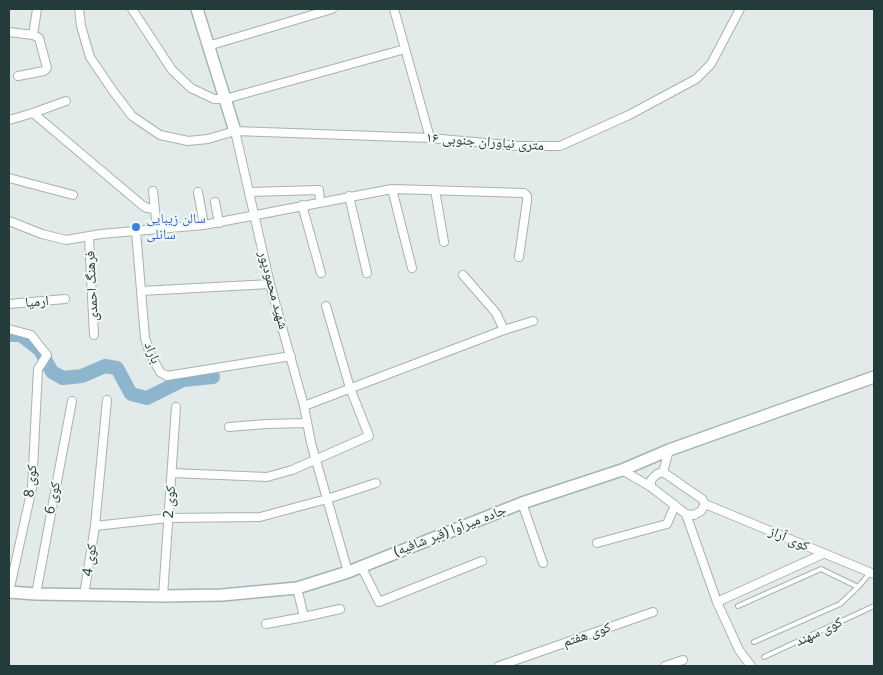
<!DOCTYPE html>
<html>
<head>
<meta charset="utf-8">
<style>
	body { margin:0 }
	#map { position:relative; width:883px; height:675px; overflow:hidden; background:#e2ebe9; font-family:"Noto Sans",sans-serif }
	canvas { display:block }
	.frame { position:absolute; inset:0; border:10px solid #233b3a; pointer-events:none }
</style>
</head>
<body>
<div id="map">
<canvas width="883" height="675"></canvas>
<div class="frame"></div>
</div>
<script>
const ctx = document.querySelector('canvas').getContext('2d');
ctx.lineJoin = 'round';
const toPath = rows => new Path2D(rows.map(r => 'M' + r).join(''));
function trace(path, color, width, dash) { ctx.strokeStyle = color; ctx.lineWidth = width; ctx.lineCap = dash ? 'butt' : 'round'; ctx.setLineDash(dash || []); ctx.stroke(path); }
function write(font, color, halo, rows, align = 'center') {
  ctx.font = font + ' "Noto Sans","Noto Naskh Arabic",sans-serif'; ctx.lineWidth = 4; ctx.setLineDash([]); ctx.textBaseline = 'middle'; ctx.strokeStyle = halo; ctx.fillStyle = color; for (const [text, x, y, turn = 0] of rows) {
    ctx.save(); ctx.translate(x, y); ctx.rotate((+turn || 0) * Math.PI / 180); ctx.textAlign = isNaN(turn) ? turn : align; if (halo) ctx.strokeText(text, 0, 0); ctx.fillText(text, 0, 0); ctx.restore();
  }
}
const river = toPath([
	[9,335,21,335,40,350,52,372,63,378,82,376,105,366,117,368,131,394,147,398,183,380,213,377]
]);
const lane = toPath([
	[738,606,821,569,858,587,870,573],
	[754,642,840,604,858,587],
	[764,657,874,606]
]);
const street = toPath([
	[79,9,81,26,90,57,113,91,132,116,160,135,188,141,208,139,235,131,430,138,518,146,560,146,629,115,696,79,711,64,740,9],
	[132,9,172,70,191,88,214,99,225,99,405,49],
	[394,9,430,138],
	[9,32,33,35,39,38,47,68,44,71,18,76],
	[33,35,37,9],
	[208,46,332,9],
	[33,113,142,205,147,208,155,209],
	[9,120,33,113,66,101],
	[235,131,270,284,304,406,311,443,348,572],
	[9,178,73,195],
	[392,189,412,268],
	[435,190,444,242],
	[153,191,157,229],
	[198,192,204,225],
	[249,192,319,190,320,202],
	[349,196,367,273],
	[215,202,219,223],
	[302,205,321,273],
	[9,221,42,234,66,240,101,234,204,225,392,189,524,193,527,196,527,201,519,257],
	[136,231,145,338,149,351,160,372,167,376,291,356],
	[89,238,94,335],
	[463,275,496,313,504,330],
	[141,291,270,284],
	[9,304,65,299],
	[9,329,31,335,47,355,38,369,32,488,9,592],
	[304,406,504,330,533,321],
	[229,427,266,424,307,423],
	[622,470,651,487],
	[663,472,702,499,705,504,701,511,694,515,686,514,651,487,651,480,657,474,663,472],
	[663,472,669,450],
	[172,473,267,477,292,470,369,436,350,388,326,306],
	[522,503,543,563],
	[705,504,874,574],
	[686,514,717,602,739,650,751,666],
	[95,526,168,518,260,517,327,499,376,483],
	[597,543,667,524,675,505],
	[361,566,379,602,482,561],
	[297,588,304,617,340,609],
	[36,594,72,401],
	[84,595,95,526,107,400],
	[163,596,176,407],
	[717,602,823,554],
	[266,624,304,617],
	[499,666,653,612],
	[665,666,683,660]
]);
const secondary = toPath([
	[197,9,235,131],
	[9,592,36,594,163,596,222,595,297,588,348,572,522,503,622,470,669,450,874,377]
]);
const markers = [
	[136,227,5,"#3f7fe0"]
];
const streetNames = [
	["۱۶ متری نیاوران جنوبی",485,142,4],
	["فرهنگ احمدی",92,286,-93],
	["شهید محمودپور",273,290,75],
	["ارمیا",37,302,-5],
	["باراد",152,353,68],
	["کوی 8",31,481,-84],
	["کوی 6",53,498,-79],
	["کوی 2",170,502,-86],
	["جاده میرآوا (قبر شافیه)",450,531,-21],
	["کوی آراز",789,539,23],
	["کوی 4",90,560,-81],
	["کوی سهند",819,632,-25],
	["کوی هفتم",587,635,-19]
];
const shopNames = [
	["سالن زیبایی",146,219],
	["سانلی",146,235]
];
trace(river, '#8db5cd', 14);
trace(lane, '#a5b3b1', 6);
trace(street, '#a5b3b1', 10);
trace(secondary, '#a1b6b3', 14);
trace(lane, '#fff', 4);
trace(street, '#fff', 8);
trace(secondary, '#fff', 11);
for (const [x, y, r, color] of markers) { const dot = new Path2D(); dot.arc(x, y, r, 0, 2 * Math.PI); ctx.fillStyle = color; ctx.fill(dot); trace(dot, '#f2f8f6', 2); }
write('14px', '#233b3a', '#f2f8f6', streetNames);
write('14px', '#366cbe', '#f2f8f6', shopNames, 'left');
</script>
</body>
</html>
